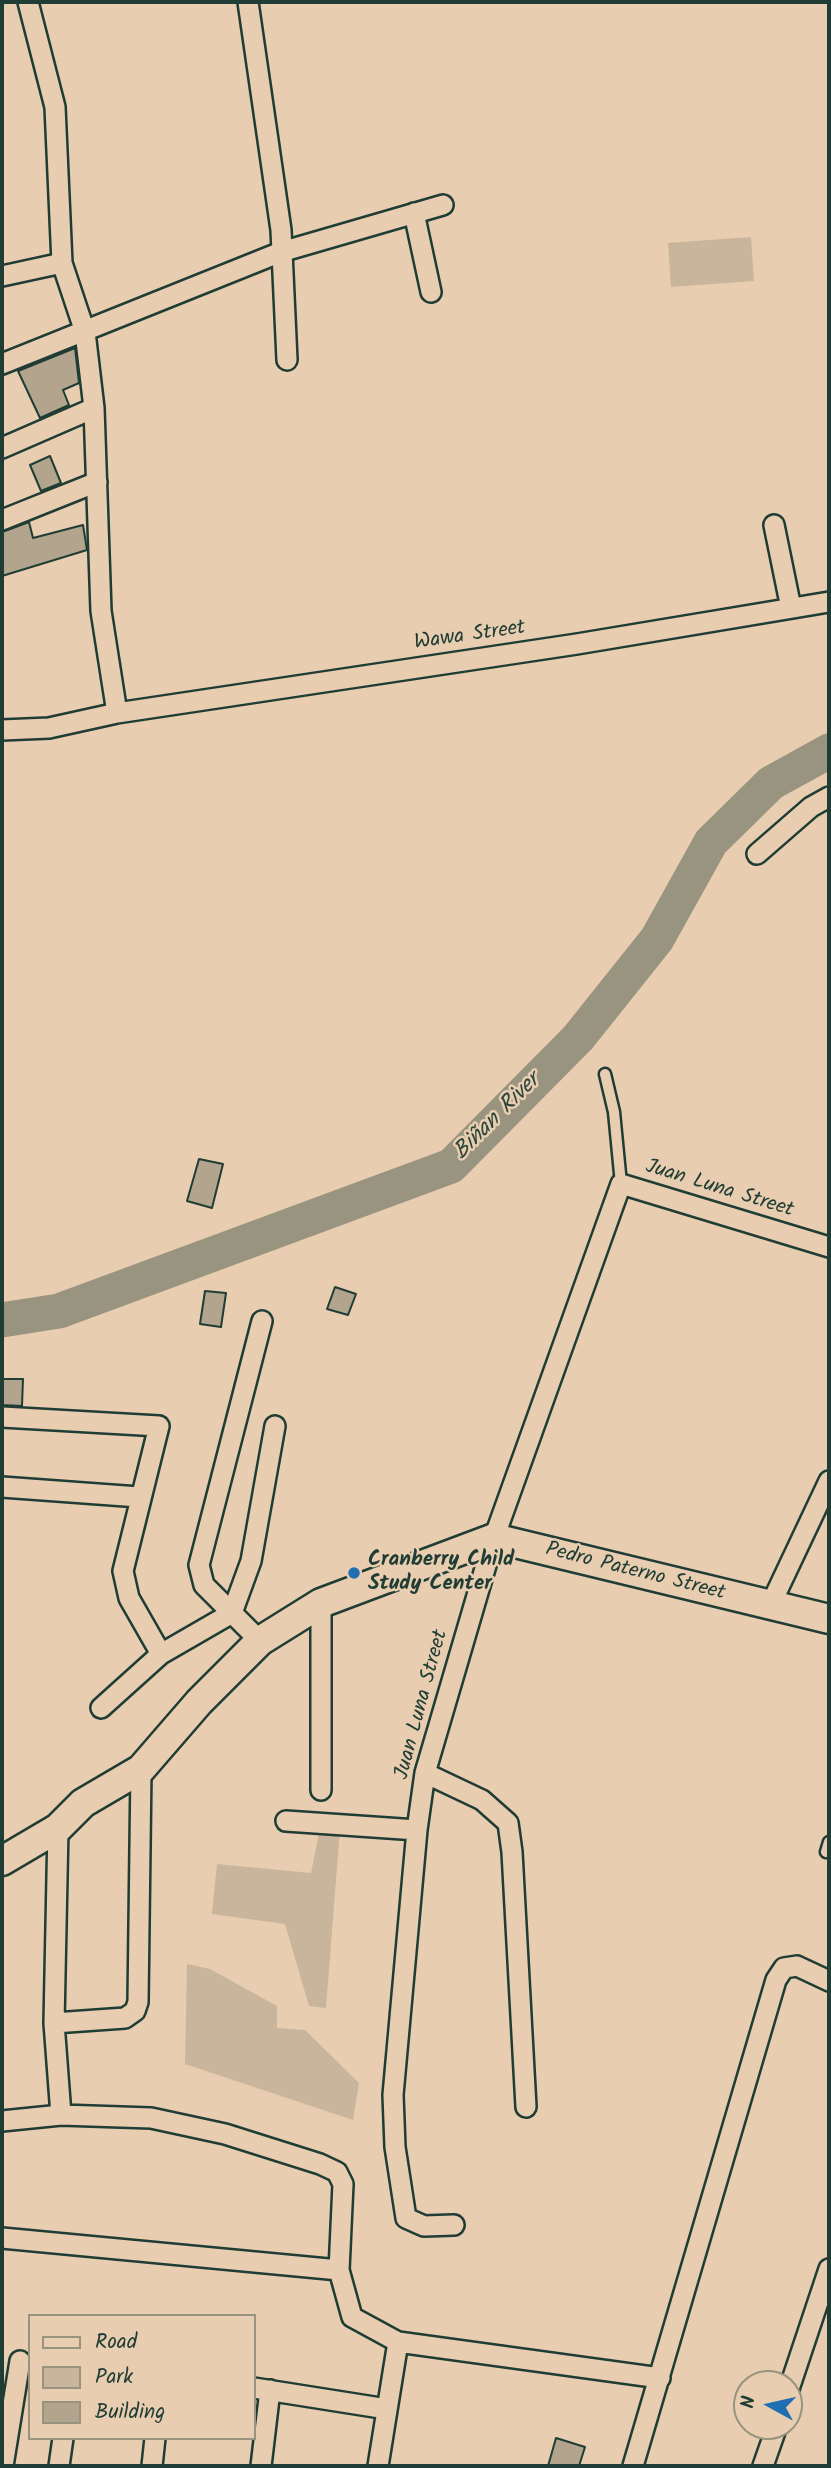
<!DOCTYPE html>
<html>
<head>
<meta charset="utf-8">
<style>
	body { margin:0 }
	#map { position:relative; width:831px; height:2468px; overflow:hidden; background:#e9cdb0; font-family:Kalam,sans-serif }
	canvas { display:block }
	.frame { position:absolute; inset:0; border:4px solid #1f3d34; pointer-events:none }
	.legend { position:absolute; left:28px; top:2314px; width:228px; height:126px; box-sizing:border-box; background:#e9cdb0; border:2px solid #98937e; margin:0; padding:9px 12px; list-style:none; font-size:21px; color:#1f3d34 }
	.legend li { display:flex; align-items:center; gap:14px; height:35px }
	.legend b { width:35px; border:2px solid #98937e }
	.north { position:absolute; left:733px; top:2370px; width:70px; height:70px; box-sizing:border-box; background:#e9cdb0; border:2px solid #98937e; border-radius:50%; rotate:278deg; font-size:19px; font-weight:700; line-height:28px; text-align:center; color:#1f3d34 }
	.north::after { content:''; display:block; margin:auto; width:24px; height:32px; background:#1f6fb2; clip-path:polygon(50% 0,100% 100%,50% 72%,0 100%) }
</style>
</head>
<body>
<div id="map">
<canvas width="831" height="2468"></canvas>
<div class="frame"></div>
<ul class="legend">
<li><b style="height:9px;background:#e9cdb0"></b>Road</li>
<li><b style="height:19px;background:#c8b59b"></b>Park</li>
<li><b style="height:19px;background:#b2a48d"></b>Building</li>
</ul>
<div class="north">N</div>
</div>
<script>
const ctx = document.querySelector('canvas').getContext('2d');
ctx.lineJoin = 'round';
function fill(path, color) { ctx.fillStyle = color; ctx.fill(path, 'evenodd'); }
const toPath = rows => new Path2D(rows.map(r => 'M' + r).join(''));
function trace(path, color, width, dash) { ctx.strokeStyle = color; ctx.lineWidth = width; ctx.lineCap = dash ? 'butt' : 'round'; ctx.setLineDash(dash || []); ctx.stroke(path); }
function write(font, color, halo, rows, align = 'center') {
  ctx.font = font + ' Kalam,sans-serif'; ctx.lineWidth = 5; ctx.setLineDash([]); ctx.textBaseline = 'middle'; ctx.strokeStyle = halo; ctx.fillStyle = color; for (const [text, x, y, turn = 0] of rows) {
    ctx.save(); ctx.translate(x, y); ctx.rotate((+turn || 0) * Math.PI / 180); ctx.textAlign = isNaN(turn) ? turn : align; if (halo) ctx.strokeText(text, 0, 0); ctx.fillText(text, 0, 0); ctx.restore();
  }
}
const green = toPath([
	[751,237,754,281,671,287,668,243],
	[320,1828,340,1829,326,2008,309,2006,285,1924,212,1914,217,1864,311,1873],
	[187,1964,210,1969,277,2006,277,2028,305,2030,359,2083,353,2120,185,2064]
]);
const river = toPath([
	[2,1320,59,1311,451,1166,578,1038,657,939,711,842,771,783,829,751]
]);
const building = toPath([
	[75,348,79,383,63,390,69,405,40,418,18,371,75,348],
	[50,456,61,483,41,491,30,465,50,456],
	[29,522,33,538,83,525,87,550,2,576,2,532,29,522],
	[199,1159,223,1164,212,1208,187,1201,199,1159],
	[335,1287,356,1294,348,1315,327,1309,335,1287],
	[205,1291,226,1293,221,1327,200,1324,205,1291],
	[2,1379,23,1379,22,1406,2,1405,2,1379],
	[556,2438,585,2447,579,2466,548,2466,556,2438]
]);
const lane = toPath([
	[605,1074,614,1112,621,1184],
	[826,1852,829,1842]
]);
const street = toPath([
	[28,2,55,107,62,263,85,332,94,408,101,611,117,713],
	[248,2,281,230,287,360],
	[414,213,431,292],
	[2,276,62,263],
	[2,364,281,252,443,205],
	[2,448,94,408],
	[2,520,97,482],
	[774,525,791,608],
	[2,730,49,728,117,713,577,644,829,602],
	[757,854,811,807,829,797],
	[2,1417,159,1426,123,1571,129,1598,161,1654],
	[2,1487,139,1497],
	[770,1606,829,1481],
	[260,1641,204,1585,199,1565,262,1321],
	[101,1708,161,1654,232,1613,251,1561,275,1426],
	[425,1773,482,1800,508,1823,512,1852,526,2107],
	[321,1790,321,1603],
	[286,1821,417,1830],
	[58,1828,54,2023,61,2115],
	[54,2023,125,2018,135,2011,138,2002,141,1769],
	[2,2121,61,2115,151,2118,225,2134,320,2164,337,2172,343,2184,339,2270,352,2317,398,2342,660,2378],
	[454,2225,424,2226,406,2218,395,2147,393,2095,417,1830,425,1773,494,1538,621,1184,829,1247],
	[2,2238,339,2270],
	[254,2388,387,2409],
	[789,2389,829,2269],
	[3,2466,20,2361],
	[59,2466,63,2438],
	[152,2466,155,2438],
	[261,2466,270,2390],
	[378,2466,398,2342],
	[633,2466,776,1980,784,1968,797,1966,829,1981],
	[763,2466,777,2426]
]);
const secondary = toPath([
	[2,1861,58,1828,83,1803,141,1769,199,1702,260,1641,321,1603,494,1538,829,1619]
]);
const markers = [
	[354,1573,7,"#1f6fb2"]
];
const streetNames = [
	["Wawa Street",470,637,-8],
	["Juan Luna Street",719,1190,17],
	["Pedro Paterno Street",635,1573,14],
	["Juan Luna Street",423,1705,-75]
];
const poiNames = [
	["Cranberry Child",368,1561],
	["Study Center",368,1585]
];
const waterNames = [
	["Biñan River",498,1118,-45]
];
fill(green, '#c8b59b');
trace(river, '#99947f', 35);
fill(building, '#b2a48d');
trace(building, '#1f3d34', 2);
trace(lane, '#1f3d34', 15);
trace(street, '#1f3d34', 24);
trace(secondary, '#1f3d34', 33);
trace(lane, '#e9cdb0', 10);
trace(street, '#e9cdb0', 19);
trace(secondary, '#e9cdb0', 28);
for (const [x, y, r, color] of markers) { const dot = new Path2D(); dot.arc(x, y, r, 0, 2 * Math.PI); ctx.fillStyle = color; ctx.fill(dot); trace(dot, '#e9cdb0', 2.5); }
write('21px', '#1f3d34', '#e9cdb0', streetNames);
write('bold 21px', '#1f3d34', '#e9cdb0', poiNames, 'left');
write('italic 23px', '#2b463c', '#e9cdb0', waterNames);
</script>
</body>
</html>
